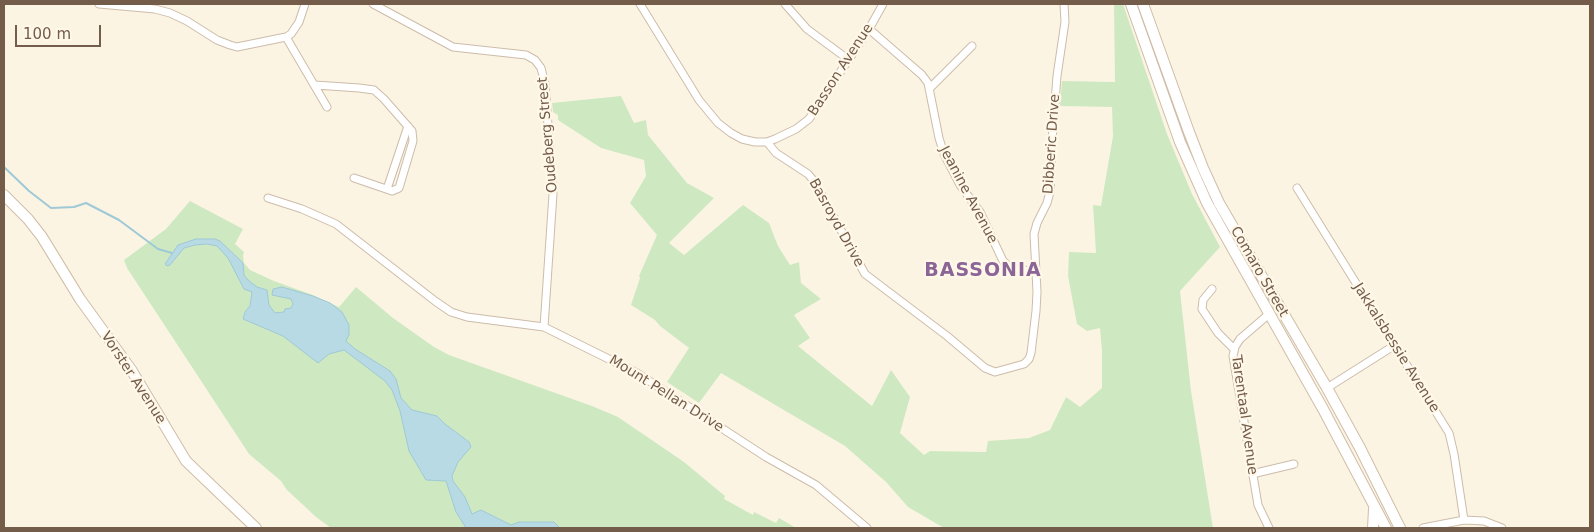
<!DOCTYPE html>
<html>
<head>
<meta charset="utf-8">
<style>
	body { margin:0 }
	#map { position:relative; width:1594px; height:532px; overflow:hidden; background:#fcf4e3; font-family:"DejaVu Sans",sans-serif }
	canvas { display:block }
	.frame { position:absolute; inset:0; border:5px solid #735c4a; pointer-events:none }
	.scale { position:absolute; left:15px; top:25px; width:86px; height:22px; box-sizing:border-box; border:2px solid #735c4a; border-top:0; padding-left:6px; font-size:15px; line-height:18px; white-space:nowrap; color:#735c4a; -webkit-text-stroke:4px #fff8e9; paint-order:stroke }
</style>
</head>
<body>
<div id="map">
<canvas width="1594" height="532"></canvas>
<div class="frame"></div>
<div class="scale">100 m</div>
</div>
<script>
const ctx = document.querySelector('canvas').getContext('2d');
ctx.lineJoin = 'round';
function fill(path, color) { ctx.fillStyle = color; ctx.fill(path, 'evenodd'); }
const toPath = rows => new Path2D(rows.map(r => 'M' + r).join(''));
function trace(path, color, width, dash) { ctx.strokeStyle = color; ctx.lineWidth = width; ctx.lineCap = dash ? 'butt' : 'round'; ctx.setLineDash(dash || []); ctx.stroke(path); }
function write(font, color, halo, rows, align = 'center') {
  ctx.font = font + ' "DejaVu Sans",sans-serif'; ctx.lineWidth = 4.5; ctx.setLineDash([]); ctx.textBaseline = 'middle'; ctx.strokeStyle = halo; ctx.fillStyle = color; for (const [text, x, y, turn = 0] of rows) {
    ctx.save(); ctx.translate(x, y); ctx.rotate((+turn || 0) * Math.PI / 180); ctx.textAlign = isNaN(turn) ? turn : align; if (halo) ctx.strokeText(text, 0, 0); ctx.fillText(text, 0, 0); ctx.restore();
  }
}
const green = toPath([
	[1114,4,1123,4,1167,134,1192,194,1220,247,1180,291,1191,391,1213,528,944,528,908,507,886,482,845,446,721,373,699,403,667,382,689,348,660,326,655,320,631,305,640,278,639,276,657,235,630,203,646,176,644,160,601,148,558,120,558,115,553,112,552,103,621,96,634,123,646,120,648,135,687,183,714,198,669,243,684,255,743,205,769,223,778,246,790,265,799,262,801,283,821,299,794,315,810,338,798,346,872,406,891,370,910,397,900,433,924,455,930,451,986,452,988,441,1029,438,1050,430,1066,397,1080,407,1102,388,1102,351,1100,328,1087,331,1077,324,1068,276,1069,252,1096,253,1093,205,1101,206,1113,136,1112,107,1060,106,1062,81,1115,82],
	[190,201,243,229,235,244,244,252,243,256,244,263,250,270,274,281,310,294,339,307,356,287,393,318,434,347,449,355,592,406,618,417,684,462,725,496,724,499,753,515,754,512,776,523,779,518,796,528,331,528,316,517,287,490,281,481,249,454,127,268,124,260,166,229]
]);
const water = toPath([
	[196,239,215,239,220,241,243,263,244,275,248,280,257,287,267,290,269,305,275,313,284,312,285,309,291,308,293,304,291,299,272,295,273,289,282,287,313,296,330,303,342,312,349,325,349,335,346,341,355,349,390,371,396,379,401,398,412,410,437,416,445,424,469,442,471,447,458,462,452,476,453,481,465,497,472,514,481,510,511,525,519,522,554,522,560,528,466,528,456,512,446,481,426,480,409,451,400,411,392,390,385,381,344,350,329,354,318,363,283,336,243,319,245,312,250,306,252,292,244,289,228,258,217,246,207,244,195,245,184,248,170,265,167,266,165,264,178,245,196,239]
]);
const stream = toPath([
	[4,167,29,191,51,208,74,207,86,203,119,220,158,249,172,253]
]);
const street = toPath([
	[99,4,155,9,170,13,187,21,217,40,230,45,237,47,286,37,291,34,299,22,305,4],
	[373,4,453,47,526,55,535,60,541,68,545,84,553,194,544,327],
	[640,4,699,100,718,123,731,133,742,139,755,142,767,142,776,153,808,174,814,181,865,274,947,336,985,368,995,372,1024,364,1029,359,1031,353,1036,311,1037,292,1034,234,1037,223,1047,203,1050,192,1052,141,1057,76,1065,22,1064,4],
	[785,4,807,29,849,60],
	[869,29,922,75,928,83,939,138,944,154,960,185,980,212,1003,261,1011,268,1036,272],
	[286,37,327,107],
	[315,85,359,88,374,90,384,99,412,131,413,141,399,188,392,191,354,178],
	[930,88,972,46],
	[767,142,775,139,796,129,809,119,869,29,883,4],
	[1297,188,1449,433,1454,454,1464,520],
	[387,189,408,126],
	[268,198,302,209,336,224,435,301,451,312,467,317,544,327,637,373,766,457,816,485,867,528],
	[1212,289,1203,300,1202,309,1218,333,1234,349],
	[1327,388,1395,345],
	[1252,474,1294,464],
	[1269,528,1258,505,1233,356,1235,347,1240,339,1269,314],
	[1423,528,1464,520,1484,521,1502,528]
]);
const secondary = toPath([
	[1131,4,1180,142,1207,203,1323,409,1386,528],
	[1143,4,1189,132,1203,168,1219,203,1327,388,1360,448,1400,528],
	[4,195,28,219,42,237,80,299,132,371,186,461,256,528],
	[1373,528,1374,509]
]);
const streetNames = [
	["Basson Avenue",841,70,-57],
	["Oudeberg Street",548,135,-95],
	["Dibberic Drive",1052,144,-86],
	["Jeanine Avenue",968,195,62],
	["Basroyd Drive",836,223,61],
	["Comaro Street",1259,272,60],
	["Jakkalsbessie Avenue",1396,348,58],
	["Vorster Avenue",133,378,57],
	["Mount Pellan Drive",666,394,32],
	["Tarentaal Avenue",1244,415,82]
];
const districtNames = [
	["BASSONIA",983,271]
];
fill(green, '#cee9c2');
fill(water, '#b8dae4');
trace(water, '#9fc9d6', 1);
trace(stream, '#9fc9d6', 2);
trace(street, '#cdbcaa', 9);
trace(secondary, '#cfbda8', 12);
trace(street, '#fff', 7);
trace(secondary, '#fff', 10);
write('14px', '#735c4a', '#fff8e9', streetNames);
ctx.letterSpacing = '1px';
write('bold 19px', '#8a6596', '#fff8e9', districtNames);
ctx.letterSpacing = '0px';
</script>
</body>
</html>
